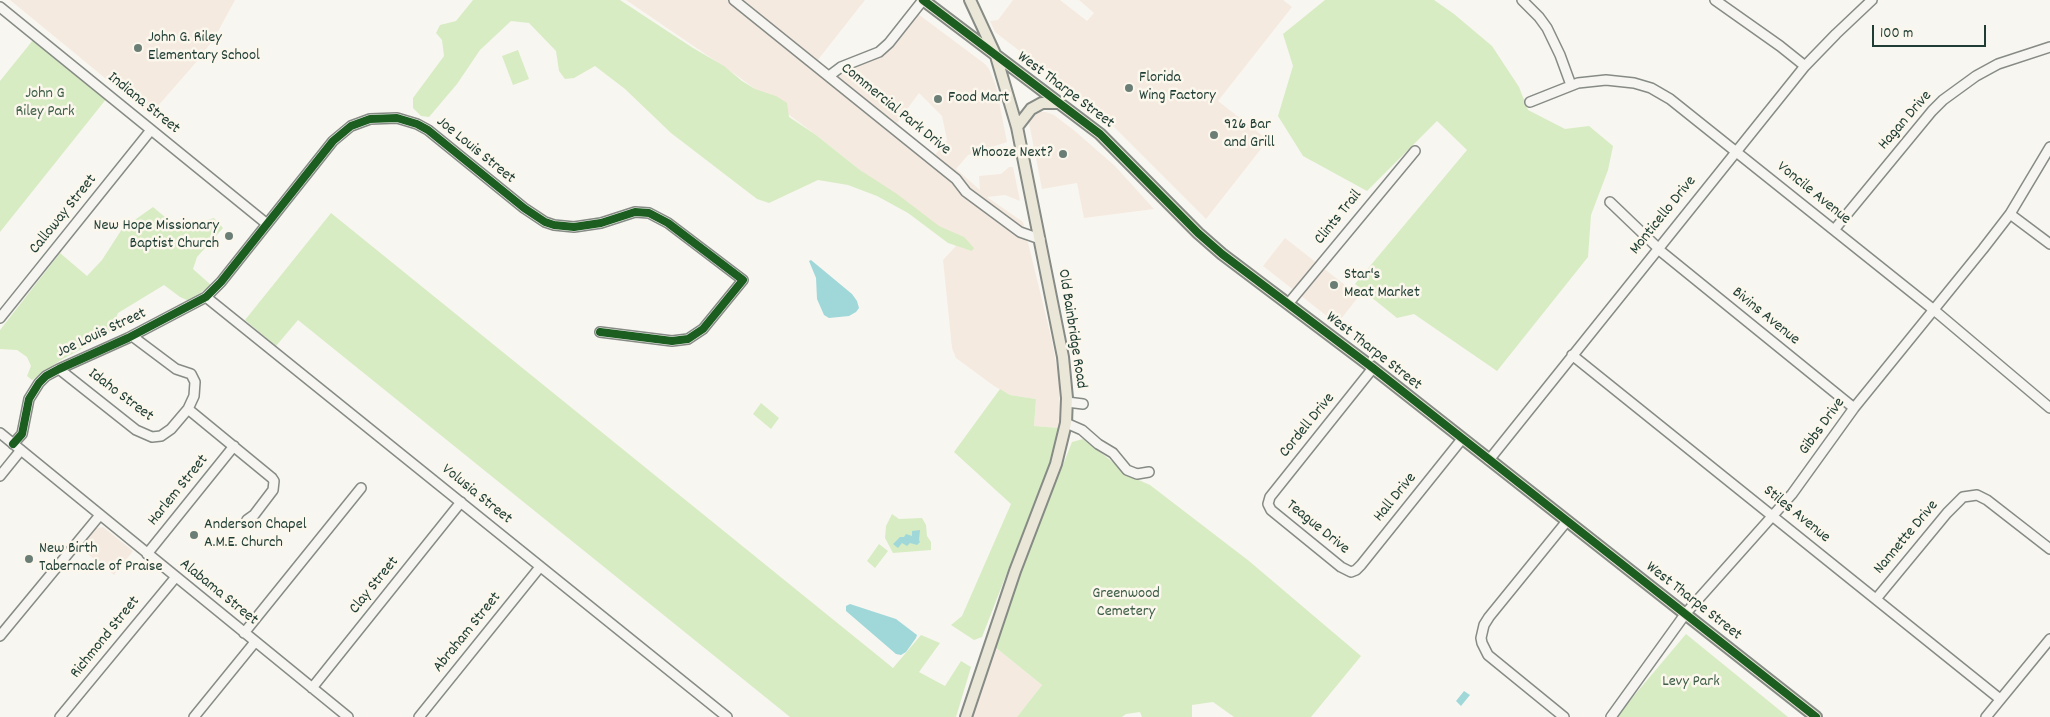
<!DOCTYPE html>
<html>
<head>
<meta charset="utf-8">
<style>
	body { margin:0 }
	#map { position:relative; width:2050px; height:717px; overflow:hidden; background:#f8f6f0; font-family:Dekko,sans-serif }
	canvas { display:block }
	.scale { position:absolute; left:1872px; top:25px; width:114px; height:22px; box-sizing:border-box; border:2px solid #1f3d34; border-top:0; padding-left:6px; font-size:15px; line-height:18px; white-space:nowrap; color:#1f3d34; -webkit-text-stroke:4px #fbf7ec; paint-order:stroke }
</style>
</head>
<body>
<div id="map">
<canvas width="2050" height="717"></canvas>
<div class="scale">100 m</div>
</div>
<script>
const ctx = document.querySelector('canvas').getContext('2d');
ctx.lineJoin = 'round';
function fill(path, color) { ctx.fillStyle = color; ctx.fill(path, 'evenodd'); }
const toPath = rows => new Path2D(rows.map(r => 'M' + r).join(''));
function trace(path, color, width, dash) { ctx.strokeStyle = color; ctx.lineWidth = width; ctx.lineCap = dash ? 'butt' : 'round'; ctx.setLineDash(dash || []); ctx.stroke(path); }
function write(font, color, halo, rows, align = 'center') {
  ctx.font = font + ' Dekko,sans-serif'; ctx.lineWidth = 5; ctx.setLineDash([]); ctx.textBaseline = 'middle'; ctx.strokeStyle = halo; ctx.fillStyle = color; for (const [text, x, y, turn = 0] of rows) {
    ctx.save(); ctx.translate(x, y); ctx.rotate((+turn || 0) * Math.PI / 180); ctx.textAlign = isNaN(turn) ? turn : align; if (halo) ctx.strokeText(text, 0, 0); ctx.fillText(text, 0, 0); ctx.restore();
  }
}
const built = toPath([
	[10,0,235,0,215,37,199,59,150,115],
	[626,0,865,0,817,61,836,75,845,69,885,51,918,14,985,64,989,69,996,86,1007,142,968,155,956,169,980,190,979,176,1001,174,1009,167,1013,167,1020,201,1005,195,987,197,1023,222,1052,341,1059,380,1059,428,1034,426,1036,399,1010,395,994,386,956,358,952,348,943,260,956,246,816,135,739,77],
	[919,93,942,116,947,140,935,155,897,123],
	[1013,0,1060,0,1087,21,1094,13,1079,0,1283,0,1292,7,1218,101,1268,140,1206,219,1100,113,995,32,990,21,998,20],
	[1040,112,1046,112,1054,115,1076,132,1115,166,1154,209,1084,218,1077,183,1042,189,1029,123,1032,117],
	[1285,238,1359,296,1337,324,1263,266],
	[103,527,133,551,114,575,79,547,93,529],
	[995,647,1042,685,1017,717,973,717]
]);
const green = toPath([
	[473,0,620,0,693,48,724,66,742,81,755,89,776,96,787,103,789,117,816,135,860,170,897,194,939,226,964,237,974,248,972,251,948,243,908,213,877,196,848,185,818,180,769,203,757,199,671,133,625,89,595,66,574,78,565,79,559,71,556,51,529,23,511,21,480,50,457,84,429,117,421,116,413,108,413,98,444,56,442,40,436,33,440,25,456,21],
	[1325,0,1434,0,1454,14,1492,46,1519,87,1528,110,1565,129,1589,126,1613,146,1608,170,1591,215,1588,257,1497,371,1414,314,1397,318,1355,284,1467,150,1437,121,1367,191,1303,156,1278,116,1293,66,1283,34],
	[33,40,36,43,38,40,107,98,0,232,0,81],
	[518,50,529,79,513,85,502,56],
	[153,207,178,228,214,218,223,228,197,257,193,269,211,285,189,301,180,297,164,285,118,313,109,334,61,360,32,380,27,376,31,366,27,357,17,350,0,349,0,330,60,253,87,276,102,260,122,229],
	[331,213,893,668,921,635,940,643,919,672,945,686,961,661,971,667,956,717,790,717,298,320,276,346,245,320],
	[1000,389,1010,395,1036,399,1034,426,1059,428,1059,432,1050,462,982,637,974,640,951,625,962,616,1011,504,954,452],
	[761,403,779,418,771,429,753,414],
	[1083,439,1132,477,1150,485,1249,561,1361,656,1311,717,1234,717,1213,702,1192,705,1192,717,1142,717,1140,712,1126,714,1122,717,1017,717,1042,685,995,647,1012,593,1072,442],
	[892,514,899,519,922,518,926,525,927,536,931,542,931,550,893,553,885,538,886,526],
	[879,544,888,551,875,568,867,561],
	[1686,634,1788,717,1616,717]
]);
const water = toPath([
	[811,260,852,294,857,301,859,308,856,312,849,316,829,318,824,315,817,299,816,278,809,261],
	[920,530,919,540,920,542,917,545,910,543,907,546,902,543,898,548,893,544,900,537,904,537,906,534,912,536,912,531],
	[850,604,896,619,917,635,916,638,906,652,901,655,896,654,846,611,846,606],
	[1464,691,1470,695,1461,706,1456,701]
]);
const minor = toPath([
	[734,0,956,179,966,192,1020,232,1040,239],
	[1522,0,1539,17,1547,28,1560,55,1571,85],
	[1715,0,1780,46,1805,66],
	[0,7,267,224],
	[829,76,841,67,879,52,889,43,923,0],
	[1530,102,1578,83,1606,80,1634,83,1651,88,1670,99,1934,310,2050,408],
	[1610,202,1658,248],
	[2010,214,2050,244],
	[1834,230,1932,111,1943,100,1976,76,1998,64,2050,47],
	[1658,249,1854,408],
	[206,297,727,717],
	[1288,304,1415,151],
	[0,318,151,130],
	[1572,355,2000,699],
	[1373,368,1270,497,1268,504,1271,510,1341,567,1351,572,1356,570,1361,565,1462,439],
	[59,369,136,430,152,437,161,436,171,429,188,409,194,396,195,382,191,374,176,369,132,336],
	[1067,402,1083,404],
	[188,409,272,478,274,481,273,490,254,515,247,520],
	[1066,423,1082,430,1098,444,1113,453,1127,470,1137,474,1149,472],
	[0,433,348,717],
	[13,444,22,434,29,399,39,383,46,376,59,369,128,338,206,297,221,282,333,141,351,126,370,119,397,118,417,124,428,130,524,208,545,222,554,225,574,227,601,223,635,212,649,213,668,223,743,280,703,329,688,339,672,341,600,332],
	[1489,460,1805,66,1836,34,1872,0],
	[0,476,21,450],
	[147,554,234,446],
	[1876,599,1947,513,1963,497,1977,495,1987,500,2050,549],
	[244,633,361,488],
	[0,636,100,515],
	[312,688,461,502],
	[60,717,175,578],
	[194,717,255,642],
	[419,717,540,567],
	[1564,717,1488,655,1482,643,1481,638,1484,625,1489,617,1567,521],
	[1611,717,1686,613,1792,494,1854,408,1983,249,2010,214,2050,147],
	[1986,717,2050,639]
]);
const major = toPath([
	[923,0,1100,134,1198,233,1222,254,1373,368,1816,717],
	[1017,127,1031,109,1042,103,1060,103],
	[966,717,1015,571,1056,464,1066,423,1067,398,1063,357,1017,127,996,56,970,0]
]);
const cycleway = toPath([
	[923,0,1100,134,1198,233,1222,254,1373,368,1816,717],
	[13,444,22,434,29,399,39,383,46,376,59,369,128,338,206,297,221,282,333,141,351,126,370,119,397,118,417,124,428,130,524,208,545,222,554,225,574,227,601,223,635,212,649,213,668,223,743,280,703,329,688,339,672,341,600,332]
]);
const markers = [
	[138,48,5,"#6b7e76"],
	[1129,88,5,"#6b7e76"],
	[938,99,5,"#6b7e76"],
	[1214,135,5,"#6b7e76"],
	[1063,154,5,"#6b7e76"],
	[229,236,5,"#6b7e76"],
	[1334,285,5,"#6b7e76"],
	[194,535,5,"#6b7e76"],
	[29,559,5,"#6b7e76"]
];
const poiNames = [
	["John G. Riley",148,39],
	["Elementary School",148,57],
	["Florida",1139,79],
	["Wing Factory",1139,97],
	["Food Mart",948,99],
	["926 Bar",1224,126],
	["and Grill",1224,144],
	["Whooze Next?",1053,154,"right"],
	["New Hope Missionary",219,227,"right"],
	["Baptist Church",219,245,"right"],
	["Star's",1344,276],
	["Meat Market",1344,294],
	["Anderson Chapel",204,526],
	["A.M.E. Church",204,544],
	["New Birth",39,550],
	["Tabernacle of Praise",39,568]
];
const streetNames = [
	["West Tharpe Street",1065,91,37],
	["Indiana Street",143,104,39],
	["Commercial Park Drive",895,110,39],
	["Hagan Drive",1906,121,-49],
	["Joe Louis Street",475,151,39],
	["Voncile Avenue",1813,194,39],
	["Calloway Street",64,215,-51],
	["Monticello Drive",1664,216,-51],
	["Clints Trail",1339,218,-51],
	["Bivins Avenue",1765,317,39],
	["Old Bainbridge Road",1071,329,81],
	["Joe Louis Street",102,334,-25],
	["West Tharpe Street",1373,352,38],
	["Idaho Street",120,396,37],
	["Cordell Drive",1308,426,-51],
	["Gibbs Drive",1823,427,-54],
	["Harlem Street",179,491,-51],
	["Volusia Street",476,495,39],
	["Hall Drive",1396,498,-51],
	["Stiles Avenue",1796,515,39],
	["Teague Drive",1317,528,39],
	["Nannette Drive",1907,538,-50],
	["Clay Street",375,586,-51],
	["Alabama Street",218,593,39],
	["West Tharpe Street",1693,602,38],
	["Abraham Street",468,633,-51],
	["Richmond Street",106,638,-51]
];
const parkNames = [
	["John G",45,95],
	["Riley Park",45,113],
	["Greenwood",1126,595],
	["Cemetery",1126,613],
	["Levy Park",1691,683]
];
fill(built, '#f5eae0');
fill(green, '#d7ecc3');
fill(water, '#a0d8da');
trace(minor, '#868b86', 12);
trace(major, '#868b86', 14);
trace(minor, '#f6f5f1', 9);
trace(major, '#ebe7d8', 10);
trace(cycleway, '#1b5e20', 8);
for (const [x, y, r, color] of markers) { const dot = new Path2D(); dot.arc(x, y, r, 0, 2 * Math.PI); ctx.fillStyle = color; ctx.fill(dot); trace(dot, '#fbf7ec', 2); }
write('16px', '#1f3d34', '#fbf7ec', poiNames, 'left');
write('16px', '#1f3d34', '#fbf7ec', streetNames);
write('16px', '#3e5e49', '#fbf7ec', parkNames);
</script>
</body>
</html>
